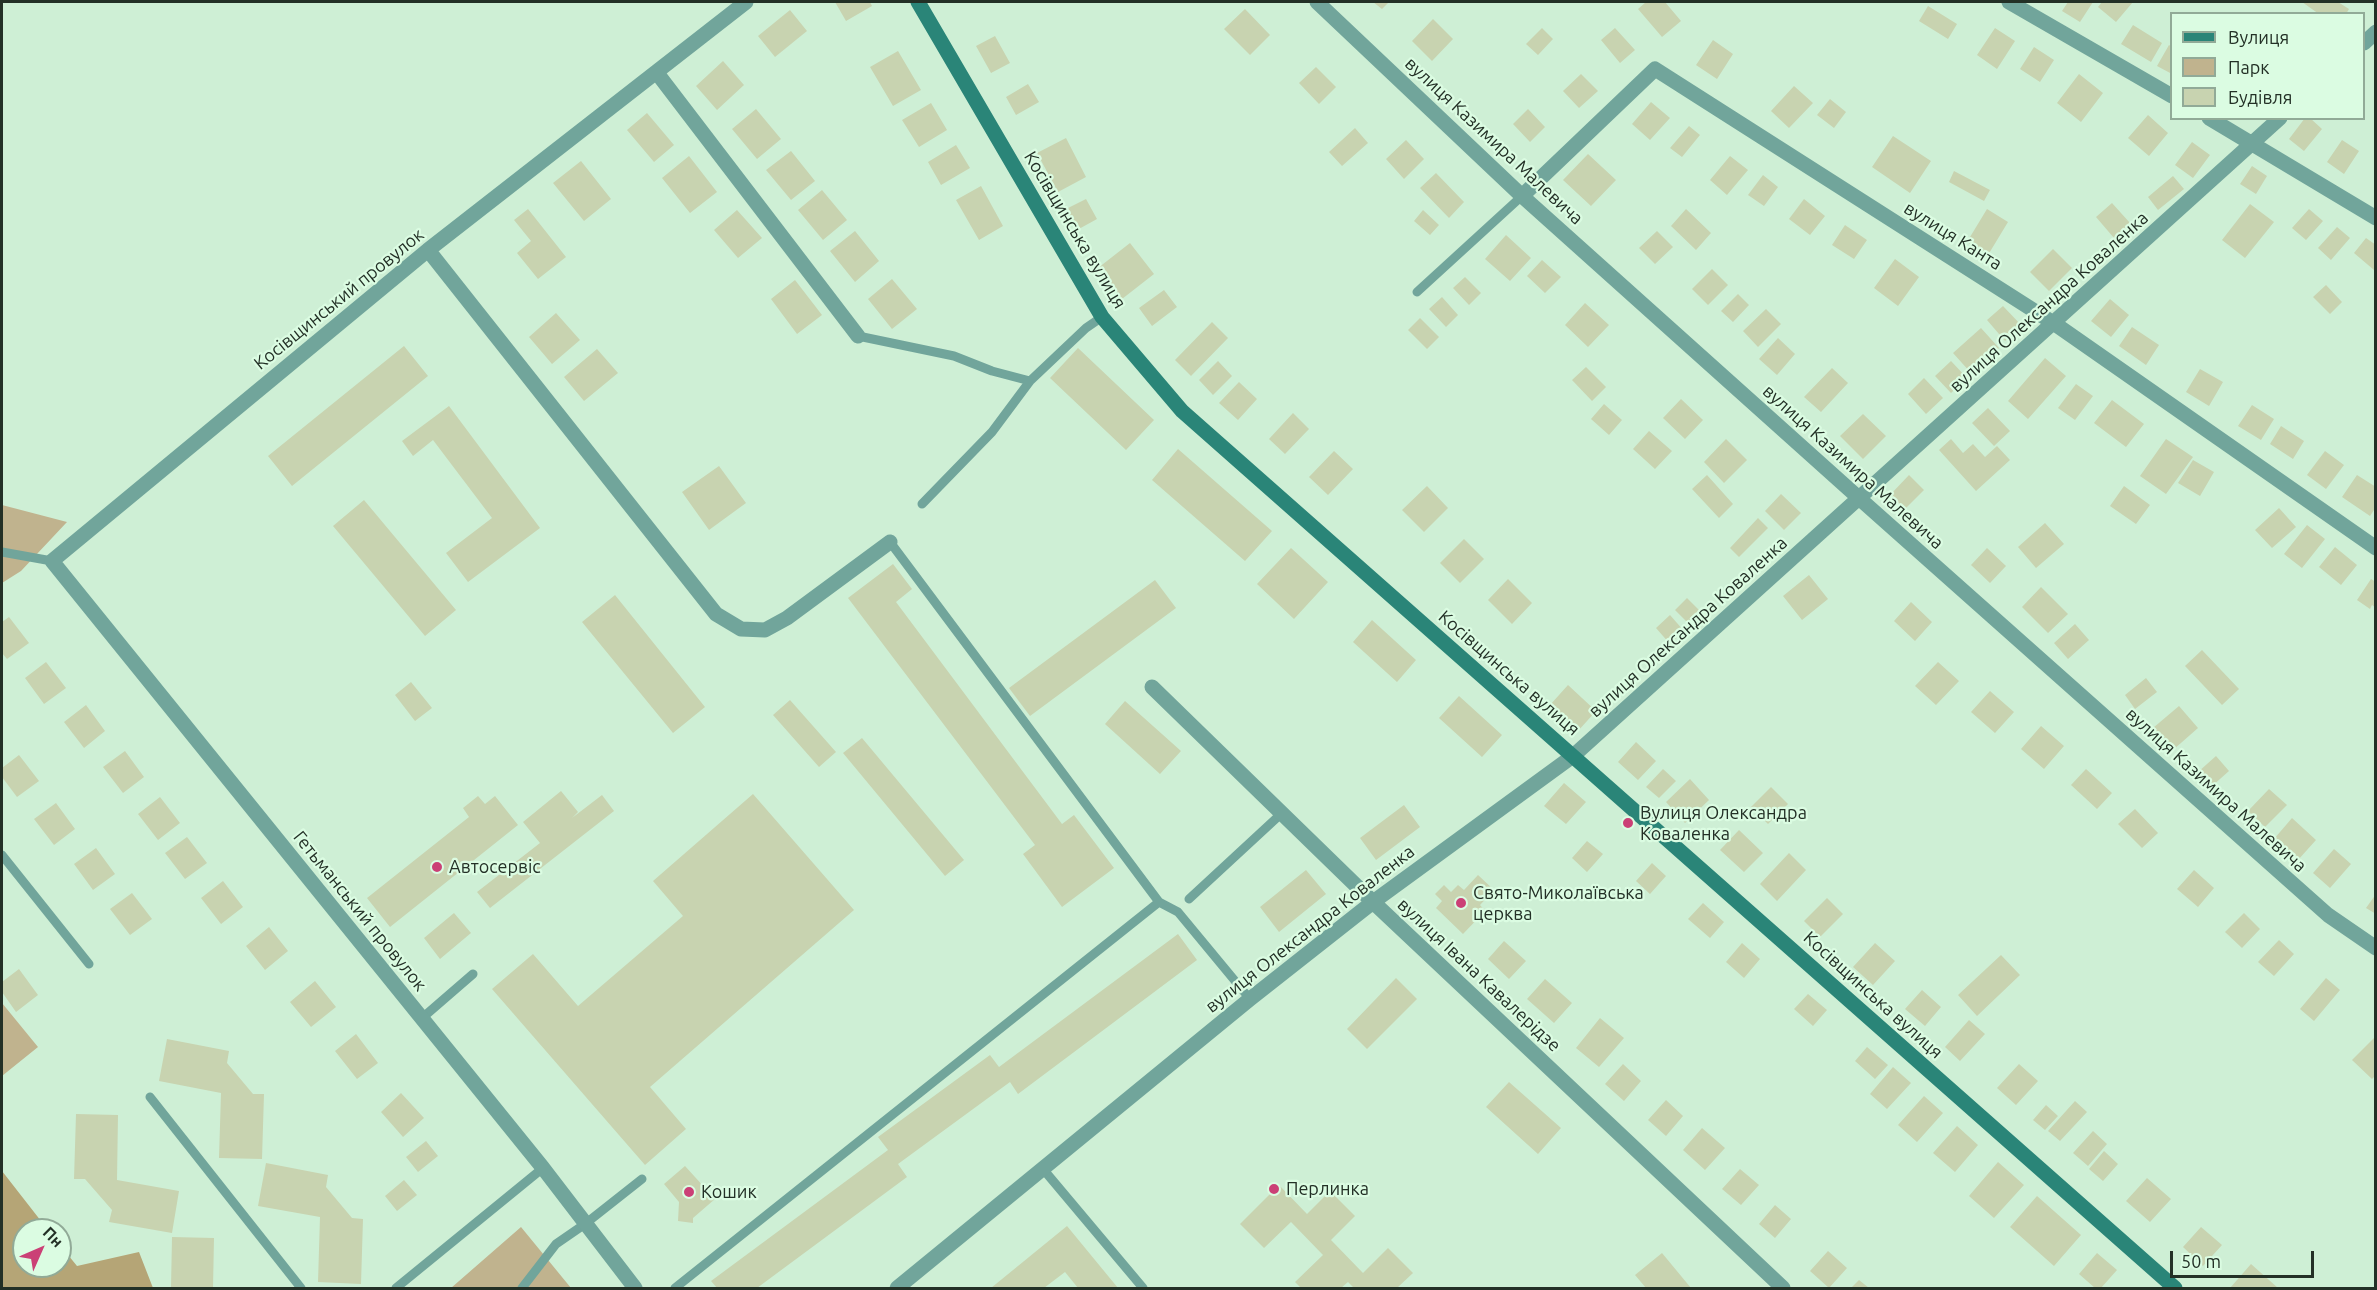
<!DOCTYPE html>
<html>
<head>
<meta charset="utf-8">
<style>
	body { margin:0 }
	#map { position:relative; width:2377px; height:1290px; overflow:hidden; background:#ceefd5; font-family:Ubuntu,sans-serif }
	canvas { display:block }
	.frame { position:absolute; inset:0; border:3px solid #233026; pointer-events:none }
	.legend { position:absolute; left:2170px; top:12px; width:195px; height:108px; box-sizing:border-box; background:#dbfce2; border:2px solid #91aa97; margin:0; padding:8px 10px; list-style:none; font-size:18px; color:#233026 }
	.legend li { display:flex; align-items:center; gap:12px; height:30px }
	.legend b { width:30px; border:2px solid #91aa97 }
	.north { position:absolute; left:12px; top:1218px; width:60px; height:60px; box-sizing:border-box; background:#dbfce2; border:2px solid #91aa97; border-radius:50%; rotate:45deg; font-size:16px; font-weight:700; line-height:24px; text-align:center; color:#233026 }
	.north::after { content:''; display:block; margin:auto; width:21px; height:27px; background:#cb4076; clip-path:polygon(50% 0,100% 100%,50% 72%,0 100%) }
	.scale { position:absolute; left:2170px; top:1251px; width:144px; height:27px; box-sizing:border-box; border:3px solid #233026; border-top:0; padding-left:8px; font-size:18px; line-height:21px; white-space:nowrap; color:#233026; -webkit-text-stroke:4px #dbfce2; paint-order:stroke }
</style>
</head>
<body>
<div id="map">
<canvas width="2377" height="1290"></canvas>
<div class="frame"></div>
<ul class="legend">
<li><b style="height:8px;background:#2a8578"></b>Вулиця</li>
<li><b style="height:16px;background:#c0b38e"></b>Парк</li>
<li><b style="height:16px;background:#c8d3b0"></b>Будівля</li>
</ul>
<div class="north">Пн</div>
<div class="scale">50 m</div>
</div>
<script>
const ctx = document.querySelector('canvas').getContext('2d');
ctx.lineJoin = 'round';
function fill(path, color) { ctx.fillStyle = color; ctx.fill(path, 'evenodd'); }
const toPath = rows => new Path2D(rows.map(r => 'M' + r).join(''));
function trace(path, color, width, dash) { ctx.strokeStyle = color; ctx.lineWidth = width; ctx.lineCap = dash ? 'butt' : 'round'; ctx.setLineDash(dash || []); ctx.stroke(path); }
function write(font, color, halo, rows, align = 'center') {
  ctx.font = font + ' Ubuntu,sans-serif'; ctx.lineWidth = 4.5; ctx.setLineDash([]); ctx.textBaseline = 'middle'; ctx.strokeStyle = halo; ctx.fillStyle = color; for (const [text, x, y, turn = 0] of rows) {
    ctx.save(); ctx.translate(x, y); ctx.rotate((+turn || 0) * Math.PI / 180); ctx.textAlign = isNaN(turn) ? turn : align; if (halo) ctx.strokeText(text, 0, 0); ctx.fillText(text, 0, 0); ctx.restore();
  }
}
const green = toPath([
	[2,505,67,522,21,571,2,583],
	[2,1003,38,1047,2,1076],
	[521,1227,571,1288,451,1288]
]);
const forest = toPath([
	[2,1171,48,1230,24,1230,24,1266,60,1266,60,1245,77,1266,139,1252,153,1288,2,1288]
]);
const building = toPath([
	[835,2,870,2,872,6,846,21],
	[1373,2,1389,2,1382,9],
	[1646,2,1665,2,1681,21,1662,37,1638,9],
	[2068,2,2093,2,2080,22,2062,11],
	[2102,2,2133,2,2116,22,2098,7],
	[2302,2,2338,2,2349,9,2346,14,2319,14],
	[1928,6,1957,24,1948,39,1919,21],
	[1245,9,1270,35,1250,55,1224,29],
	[790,10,807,31,775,57,758,36],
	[1433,19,1453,39,1432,61,1412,41],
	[2133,25,2162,43,2151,62,2121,44],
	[1542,28,1553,39,1538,55,1526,44],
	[1615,28,1635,50,1620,63,1601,40],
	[1995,28,2015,41,1997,69,1977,55],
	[995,36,1010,63,991,73,976,46],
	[1713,40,1733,54,1717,79,1696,65],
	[2169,45,2172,47,2172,74,2157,66],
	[2034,47,2054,60,2040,82,2020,69],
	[898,51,921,90,893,106,870,67],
	[723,61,744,85,717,110,696,86],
	[1316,67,1336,87,1319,104,1299,83],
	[1581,74,1598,91,1579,108,1563,91],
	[2079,74,2103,93,2081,122,2057,103],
	[1028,84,1039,102,1016,115,1006,97],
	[1794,86,1813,103,1789,128,1771,111],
	[1830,99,1846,112,1834,128,1817,115],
	[1651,102,1670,118,1650,140,1632,124],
	[931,103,947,130,919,147,902,120],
	[756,109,781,139,757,159,732,129],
	[1528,109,1545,127,1530,142,1513,124],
	[647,113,674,145,654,162,627,130],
	[2148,115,2168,133,2149,156,2128,138],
	[2305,118,2310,118,2322,129,2304,151,2289,139],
	[1689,126,1700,135,1682,157,1670,148],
	[1355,128,1368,143,1342,166,1329,152],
	[1893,136,1931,161,1910,193,1872,167],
	[1066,138,1086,177,1058,192,1037,153],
	[1406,140,1424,159,1404,179,1386,159],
	[2342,140,2359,151,2344,174,2327,162],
	[2192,142,2210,155,2193,178,2175,165],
	[956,145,970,168,941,185,928,162],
	[791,151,815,181,791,200,766,170],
	[1588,154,1616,180,1591,206,1563,180],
	[689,156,717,192,690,213,662,178],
	[1730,156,1748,170,1727,195,1710,180],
	[581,161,611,199,584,221,553,183],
	[2252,166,2267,176,2256,194,2240,184],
	[1954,171,1990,190,1984,201,1949,182],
	[1436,173,1464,202,1449,218,1420,188],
	[1763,175,1778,187,1764,206,1748,195],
	[2173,176,2184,189,2158,210,2148,197],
	[981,186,1003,226,979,240,956,200],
	[822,190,847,220,823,240,798,210],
	[1086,199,1097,219,1077,230,1066,209],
	[1804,199,1825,216,1810,235,1789,219],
	[2112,203,2130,223,2114,238,2096,217],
	[2250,204,2274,222,2245,258,2222,240],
	[528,209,566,257,538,279,517,253,531,241,514,220],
	[1686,209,1711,233,1696,250,1671,226],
	[1987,209,2008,222,1988,255,1967,242],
	[2309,209,2323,221,2306,240,2292,228],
	[737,210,762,238,738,258,714,230],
	[1423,210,1439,225,1430,235,1414,221],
	[1845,225,1867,240,1854,259,1832,245],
	[2337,227,2350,238,2331,260,2318,248],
	[855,231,879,261,855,282,830,251],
	[1657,231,1673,247,1655,264,1639,248],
	[1506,235,1531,258,1510,281,1485,259],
	[2366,238,2376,245,2374,270,2354,253],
	[1130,243,1154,274,1122,299,1098,268],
	[2053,249,2072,268,2049,291,2030,272],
	[1895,259,1919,277,1898,306,1874,288],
	[1542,260,1561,277,1545,293,1527,276],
	[1712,269,1728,285,1708,305,1692,289],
	[1465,277,1481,293,1469,305,1453,288],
	[892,279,917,309,892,329,868,299],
	[795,280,822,315,797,334,771,299],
	[2326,285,2342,302,2330,314,2313,297],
	[1164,290,1177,307,1152,326,1139,308],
	[1738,294,1749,305,1733,322,1721,311],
	[1442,297,1458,315,1446,327,1429,309],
	[2110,299,2129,315,2111,337,2091,321],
	[1585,303,1609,325,1588,347,1565,325],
	[2003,306,2022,326,2005,341,1987,320],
	[1766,309,1781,324,1758,347,1743,331],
	[556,313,580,340,552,364,529,337],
	[1420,318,1439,337,1427,349,1408,330],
	[1212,322,1228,338,1191,376,1175,360],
	[2132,327,2159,345,2146,365,2119,346],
	[1981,328,1999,348,1971,373,1953,353],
	[1778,338,1795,354,1777,375,1759,359],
	[404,346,428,376,292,486,268,456],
	[1078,348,1154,420,1126,450,1050,378],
	[597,349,618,373,584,401,564,377],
	[2045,358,2066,376,2028,419,2008,401],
	[1218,361,1232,376,1213,395,1199,380],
	[1951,361,1967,378,1951,393,1935,376],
	[1586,367,1606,387,1592,401,1572,380],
	[1832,368,1848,383,1821,412,1804,397],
	[2200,369,2223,382,2209,406,2186,392],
	[1924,378,1943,398,1926,414,1908,394],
	[1239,382,1257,399,1238,420,1219,403],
	[2076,384,2093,396,2075,420,2058,408],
	[1681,399,1703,420,1685,439,1663,418],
	[2112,400,2144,424,2126,447,2094,423],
	[1604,404,1622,420,1609,435,1591,419],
	[2252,405,2274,419,2261,440,2238,426],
	[449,406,540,528,468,582,446,553,492,518,433,440,413,456,402,441],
	[1988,408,2010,431,1994,446,1972,423],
	[1293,413,1309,429,1285,454,1269,439],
	[1863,414,1886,436,1863,459,1840,436],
	[2281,426,2304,441,2293,459,2270,444],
	[1649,431,1672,451,1655,469,1633,449],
	[1726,439,1747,460,1724,483,1704,462],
	[1951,439,1963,453,1973,444,1985,457,1997,446,2010,460,1976,491,1939,450],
	[2166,439,2193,457,2166,494,2140,476],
	[1178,449,1272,531,1245,561,1152,480],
	[1334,451,1353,469,1328,495,1309,477],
	[2325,451,2344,465,2326,489,2307,475],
	[2193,460,2214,472,2200,496,2178,483],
	[719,466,746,503,709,530,682,492],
	[1707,475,1733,504,1719,518,1692,489],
	[1909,475,1924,490,1905,509,1890,495],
	[2357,475,2376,487,2376,507,2370,516,2342,497],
	[1427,486,1448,508,1424,532,1402,510],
	[2124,486,2150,505,2136,524,2110,506],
	[1781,494,1801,513,1784,530,1765,511],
	[364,500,456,610,425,636,333,526],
	[2279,508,2296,527,2272,548,2255,530],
	[1758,518,1768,528,1739,557,1730,548],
	[2045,523,2064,544,2036,568,2018,547],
	[2307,525,2325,539,2302,568,2284,554],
	[1464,539,1484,559,1460,583,1440,563],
	[2335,547,2357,565,2341,585,2319,567],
	[1291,548,1328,582,1294,619,1257,584],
	[1987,548,2006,566,1990,583,1971,565],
	[893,564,912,589,896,602,1062,824,1074,815,1114,868,1062,907,1023,854,1035,845,848,598],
	[1809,575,1828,599,1802,620,1783,596],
	[1508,579,1532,603,1512,624,1488,600],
	[2371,579,2376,582,2376,608,2372,605,2370,609,2357,600],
	[1155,580,1176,608,1030,716,1009,688],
	[2041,587,2068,614,2048,633,2022,607],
	[615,595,705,707,673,733,582,622],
	[1687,598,1700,611,1688,623,1675,610],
	[1911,602,1932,622,1915,641,1894,621],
	[1670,615,1684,631,1670,644,1656,628],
	[9,617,29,643,7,659,2,653,2,622],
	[1372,620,1416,660,1397,682,1353,642],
	[2075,624,2089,640,2068,659,2054,643],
	[2202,650,2239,689,2222,705,2185,666],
	[46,662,66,688,44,704,25,678],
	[1938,662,1959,681,1936,705,1915,686],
	[2146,678,2157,692,2135,709,2125,695],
	[411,682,432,708,415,721,395,695],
	[1568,685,1596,711,1578,731,1550,705],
	[1990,691,2014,712,1995,733,1971,712],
	[1459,696,1502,735,1482,757,1439,718],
	[790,700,836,752,819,767,773,715],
	[1125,701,1181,751,1160,774,1105,724],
	[86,705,105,731,84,748,64,722],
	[2179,706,2198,728,2173,750,2153,728],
	[2041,726,2064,746,2044,769,2021,749],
	[862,738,964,860,945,876,843,753],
	[1636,742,1656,761,1638,780,1618,762],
	[125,751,144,777,123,793,103,767],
	[19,755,39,781,17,797,2,777,2,768],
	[2216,756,2229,771,2211,787,2198,772],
	[1663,769,1676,781,1659,798,1646,787],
	[2086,769,2112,793,2097,809,2071,785],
	[1690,779,1709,800,1685,823,1666,802],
	[1564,783,1586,802,1566,824,1544,806],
	[1771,787,1788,804,1768,824,1751,807],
	[2269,789,2287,805,2265,827,2248,811],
	[561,791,578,812,572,818,602,795,614,811,490,908,477,892,540,843,523,822],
	[753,794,854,910,650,1087,686,1129,645,1165,492,989,533,954,578,1006,683,916,653,881],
	[478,796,485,804,495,796,518,825,390,927,367,898,469,817,463,808],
	[160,797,180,823,158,840,138,814],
	[56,803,75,829,54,845,34,819],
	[1404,805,1420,827,1376,860,1360,838],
	[2135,809,2158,833,2142,848,2118,824],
	[2292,818,2316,840,2298,860,2274,839],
	[1739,830,1763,853,1744,872,1720,850],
	[187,837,207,863,185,879,165,853],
	[1587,841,1603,854,1587,872,1572,858],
	[96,848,115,874,93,890,74,864],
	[2334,849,2351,864,2330,888,2313,873],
	[1789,853,1806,870,1777,901,1760,884],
	[1652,863,1666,876,1650,894,1636,881],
	[1306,870,1326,894,1279,932,1260,907],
	[2194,870,2214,888,2198,907,2177,889],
	[1478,875,1494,890,1480,905,1485,911,1463,934,1436,908,1442,901,1435,894,1444,885,1451,892,1458,885,1464,890],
	[223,881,243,907,221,924,201,898],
	[132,893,152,919,130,935,110,909],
	[2376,894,2376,914,2366,908],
	[1827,898,1843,914,1820,937,1804,921],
	[1703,903,1724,922,1710,938,1688,919],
	[454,913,471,933,440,959,424,938],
	[2244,913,2260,929,2242,948,2225,932],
	[269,927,288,951,265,970,246,946],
	[1178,934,1197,960,1018,1094,1010,1082,898,1164,907,1177,757,1288,717,1288,711,1281,888,1150,878,1137,990,1055,999,1067],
	[2279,940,2294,954,2274,976,2258,962],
	[1504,941,1526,961,1509,979,1488,959],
	[1742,943,1760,959,1744,978,1726,962],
	[1875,943,1895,961,1873,985,1853,967],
	[2001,955,2020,975,1977,1016,1958,995],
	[19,969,38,995,16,1012,2,992,2,982],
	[1396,978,1417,999,1367,1049,1347,1029],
	[2326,978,2340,990,2314,1021,2300,1009],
	[1545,979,1572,1003,1554,1023,1527,999],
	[315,981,336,1007,311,1027,290,1002],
	[1922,990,1941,1007,1925,1026,1905,1009],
	[1808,994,1827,1010,1813,1026,1794,1009],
	[1600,1018,1624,1038,1599,1067,1576,1048],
	[1969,1020,1985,1034,1960,1061,1945,1047],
	[356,1034,378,1063,357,1079,335,1051],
	[2374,1038,2376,1075,2372,1079,2352,1060],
	[167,1039,229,1051,227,1063,253,1094,264,1094,262,1159,219,1158,221,1093,159,1081],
	[1867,1047,1888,1065,1875,1079,1855,1061],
	[1623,1064,1641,1081,1624,1101,1605,1084],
	[2019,1064,2038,1081,2016,1105,1997,1088],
	[1893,1067,1911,1083,1887,1109,1870,1094],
	[1509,1082,1561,1128,1538,1154,1486,1107],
	[401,1093,424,1118,403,1137,381,1112],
	[1924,1096,1943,1113,1917,1142,1898,1125],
	[1666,1100,1683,1116,1666,1136,1648,1120],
	[2075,1101,2087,1112,2060,1141,2048,1131],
	[2046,1105,2058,1116,2045,1130,2033,1120],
	[76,1114,118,1115,117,1180,179,1191,172,1233,109,1222,112,1210,85,1179,74,1179],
	[1957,1126,1978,1145,1955,1172,1933,1153],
	[1702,1128,1725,1148,1705,1170,1683,1150],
	[2093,1131,2107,1144,2088,1166,2073,1153],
	[426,1141,438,1156,418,1172,406,1157],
	[2104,1151,2118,1164,2103,1181,2089,1169],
	[1998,1162,2024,1185,1994,1218,1969,1196],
	[266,1163,328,1175,326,1187,352,1218,363,1219,361,1284,318,1282,320,1217,258,1206],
	[685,1166,715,1199,693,1218,693,1223,678,1221,679,1202,664,1184],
	[1740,1169,1759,1185,1741,1205,1722,1189],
	[2147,1178,2171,1199,2150,1222,2126,1201],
	[404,1180,417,1195,397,1211,385,1196],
	[1279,1185,1307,1214,1330,1191,1355,1216,1331,1240,1363,1273,1388,1248,1413,1273,1397,1288,1354,1288,1348,1282,1341,1288,1301,1288,1295,1282,1323,1255,1291,1222,1264,1248,1240,1224],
	[2037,1196,2081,1235,2054,1266,2010,1227],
	[1775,1205,1791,1219,1775,1238,1759,1224],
	[1067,1226,1118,1288,1078,1288,1065,1272,1044,1288,991,1288],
	[2201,1227,2222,1245,2203,1266,2183,1247],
	[172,1237,214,1238,213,1288,171,1288],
	[1828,1251,1847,1268,1829,1288,1810,1271],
	[1662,1253,1691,1288,1646,1288,1635,1275],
	[2097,1253,2117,1270,2101,1288,2095,1288,2079,1274],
	[2251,1264,2278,1288,2230,1288],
	[1859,1280,1869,1288,1851,1288]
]);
const lane = toPath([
	[1417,292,1522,196],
	[858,336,954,356,992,371,1030,381,1086,328,1102,317],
	[922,504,992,432,1030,381],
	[890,542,1159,902,1178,912,1250,999],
	[2,552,52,561],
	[2,855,89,964],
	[1189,899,1282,813],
	[421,1019,473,974],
	[150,1097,301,1288],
	[1043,1169,1143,1288],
	[396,1288,543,1168],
	[522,1288,556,1244,585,1224,642,1179],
	[675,1288,1159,902]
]);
const street = toPath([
	[1317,2,1522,196,1860,499,2328,915,2376,948],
	[2009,2,2172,96],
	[2364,43,2376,32],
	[657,73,858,336],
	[2209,118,2376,218],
	[1522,196,1655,69,2055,324,2376,548],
	[428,250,716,614,741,629,765,630,787,618,890,542],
	[1152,687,1373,902,1783,1288],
	[635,1288,543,1168,52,561,428,250,746,2],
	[897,1288,1250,999,1373,902,1573,756,2280,118]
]);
const secondary = toPath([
	[918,2,1102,317,1182,411,2175,1288]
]);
const markers = [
	[1628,823,6,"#cb4076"],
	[437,867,6,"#cb4076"],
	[1461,903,6,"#cb4076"],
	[1274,1189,6,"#cb4076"],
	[689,1192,6,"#cb4076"]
];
const streetNames = [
	["вулиця Казимира Малевича",1494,141,43],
	["Косівщинська вулиця",1075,230,59],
	["вулиця Канта",1953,236,32],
	["Косівщинський провулок",339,299,-39],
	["вулиця Олександра Коваленка",2049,302,-42],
	["вулиця Казимира Малевича",1853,467,42],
	["вулиця Олександра Коваленка",1688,627,-42],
	["Косівщинська вулиця",1509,673,41],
	["вулиця Казимира Малевича",2216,790,42],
	["Гетьманський провулок",360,911,51],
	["вулиця Олександра Коваленка",1310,929,-38],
	["вулиця Івана Кавалерідзе",1479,975,43],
	["Косівщинська вулиця",1873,995,42]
];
const poiNames = [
	["Вулиця Олександра",1640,813],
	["Коваленка",1640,834],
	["Автосервіс",449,867],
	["Свято-Миколаївська",1473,893],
	["церква",1473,914],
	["Перлинка",1286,1189],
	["Кошик",701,1192]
];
fill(green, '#c0b38e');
fill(forest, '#b5a576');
fill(building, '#c8d3b0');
trace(lane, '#71a59b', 9);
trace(street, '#71a59b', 15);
trace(secondary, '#2a8578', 15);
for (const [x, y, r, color] of markers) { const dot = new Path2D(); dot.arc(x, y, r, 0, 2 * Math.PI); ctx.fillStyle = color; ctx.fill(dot); trace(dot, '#dbfce2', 2); }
write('18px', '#233026', '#dbfce2', streetNames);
write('18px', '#233026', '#dbfce2', poiNames, 'left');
</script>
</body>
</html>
